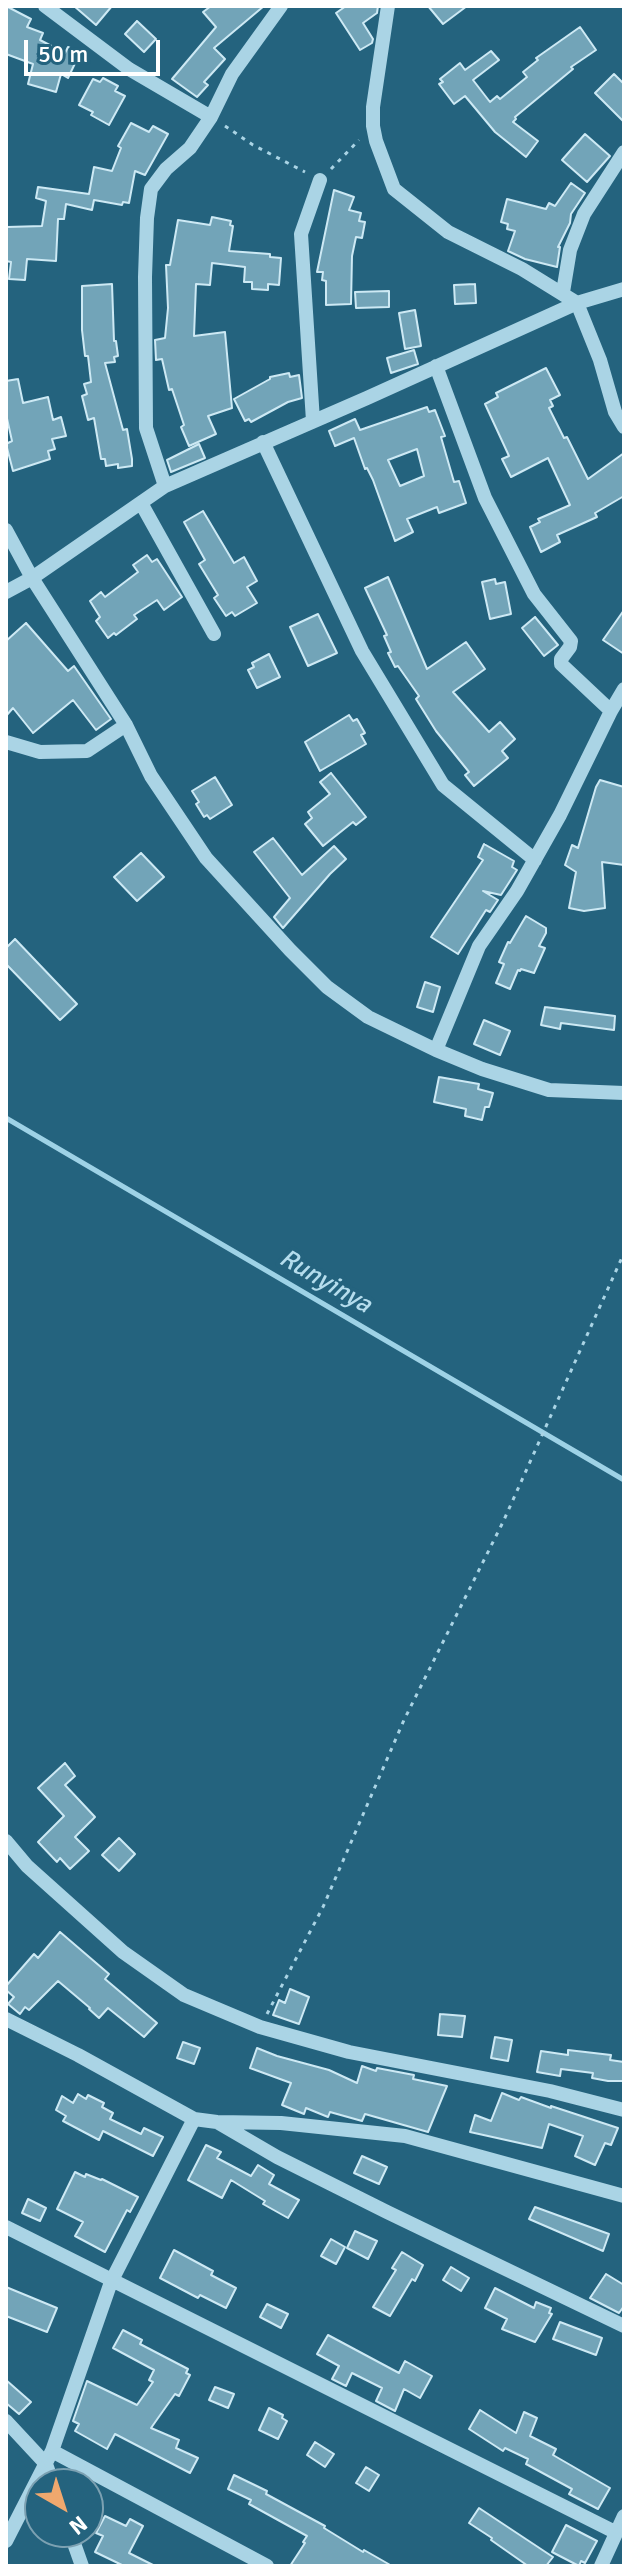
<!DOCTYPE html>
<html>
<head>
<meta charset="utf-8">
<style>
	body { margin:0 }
	#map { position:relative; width:630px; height:2572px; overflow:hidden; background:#24637e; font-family:Signika,sans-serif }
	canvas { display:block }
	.frame { position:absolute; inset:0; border:8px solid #fff; pointer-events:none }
	.north { position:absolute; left:24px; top:2468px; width:80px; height:80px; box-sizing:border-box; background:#24637e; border:2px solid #7ca1b2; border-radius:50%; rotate:141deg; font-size:22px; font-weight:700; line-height:32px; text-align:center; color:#fff }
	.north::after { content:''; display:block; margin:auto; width:28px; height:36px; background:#efa86e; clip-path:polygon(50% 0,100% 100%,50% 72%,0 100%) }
	.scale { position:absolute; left:24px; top:40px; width:136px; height:36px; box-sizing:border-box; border:4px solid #fff; border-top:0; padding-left:10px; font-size:24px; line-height:28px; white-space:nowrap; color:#fff; -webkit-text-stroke:6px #24637e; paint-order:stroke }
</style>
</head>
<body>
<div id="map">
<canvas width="630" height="2572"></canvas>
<div class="frame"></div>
<div class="north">N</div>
<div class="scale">50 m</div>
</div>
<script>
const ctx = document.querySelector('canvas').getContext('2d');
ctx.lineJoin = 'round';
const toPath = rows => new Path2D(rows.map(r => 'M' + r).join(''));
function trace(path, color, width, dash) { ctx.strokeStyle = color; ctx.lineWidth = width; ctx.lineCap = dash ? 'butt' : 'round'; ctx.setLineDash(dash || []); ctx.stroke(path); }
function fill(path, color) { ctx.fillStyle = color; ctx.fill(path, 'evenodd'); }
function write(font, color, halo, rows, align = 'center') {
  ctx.font = font + ' Signika,sans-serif'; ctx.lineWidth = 8; ctx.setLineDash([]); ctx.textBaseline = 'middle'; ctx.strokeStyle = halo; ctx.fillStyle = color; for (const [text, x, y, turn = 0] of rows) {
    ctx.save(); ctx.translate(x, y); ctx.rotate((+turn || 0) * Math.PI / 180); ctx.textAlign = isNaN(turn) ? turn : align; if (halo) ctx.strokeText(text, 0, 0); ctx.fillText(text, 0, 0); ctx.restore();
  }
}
const stream = toPath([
	[6,1118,624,1480]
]);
const building = toPath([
	[6,6,31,19,27,27,43,33,40,40,65,53,68,47,80,53,68,78,61,74,56,92,28,84,33,64,6,54,6,6],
	[74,6,112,6,96,25,74,6],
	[211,6,264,6,214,48,225,59,204,82,208,85,197,97,172,79,216,27,203,12,211,6],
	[346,6,378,6,377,13,363,23,373,39,372,43,360,50,336,13,346,6],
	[428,6,467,6,443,24,428,6],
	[137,21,156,39,144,52,125,34,137,21],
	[580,27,596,50,571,67,573,69,515,117,516,119,513,122,538,141,526,157,495,132,465,96,454,104,439,84,443,82,440,79,460,63,465,70,491,51,499,60,473,80,490,102,497,96,500,99,527,77,523,72,538,60,536,58,580,27],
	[614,74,624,84,624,122,595,93,614,74],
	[103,78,118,86,115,91,125,96,109,125,91,115,93,112,79,105,93,79,100,82,103,78],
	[131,123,149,132,153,126,168,134,145,175,135,171,129,203,123,202,122,205,94,200,92,210,66,204,64,219,58,219,56,261,27,259,25,280,9,279,11,262,6,261,7,227,42,226,46,201,36,198,38,187,89,194,94,167,112,171,121,148,118,146,131,123],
	[585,134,610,156,587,182,562,160,585,134],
	[571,183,585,193,571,214,570,223,558,247,560,247,557,267,525,259,508,251,515,231,507,229,508,224,501,222,507,199,546,209,549,203,555,206,571,183],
	[334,190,354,197,349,210,361,213,359,221,365,222,362,238,356,237,352,256,351,304,326,305,326,281,322,280,323,272,317,272,334,190],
	[212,217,231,221,230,225,233,226,229,251,270,254,270,257,281,258,279,285,268,284,268,290,252,289,252,282,244,282,245,267,212,263,210,285,196,284,194,336,225,332,232,408,208,416,216,434,189,446,181,427,184,425,172,389,169,390,162,359,156,360,155,340,165,338,168,308,166,265,170,265,178,220,210,225,212,217],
	[112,284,114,341,116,341,118,356,114,357,115,362,105,363,123,430,127,429,132,459,132,466,118,468,118,464,106,466,105,459,101,459,94,418,88,420,82,396,87,394,84,384,91,382,88,356,85,356,82,330,82,286,112,284],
	[475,284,476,303,455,304,454,285,475,284],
	[389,291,389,307,356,308,355,292,389,291],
	[415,310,421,346,405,349,399,313,415,310],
	[414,350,418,364,391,373,387,358,414,350],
	[546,368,560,395,550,400,553,406,549,408,564,438,567,437,588,479,624,453,624,496,595,513,597,517,557,535,560,542,541,552,530,527,540,522,538,519,570,505,548,458,511,477,502,459,509,456,485,404,498,397,496,393,546,368],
	[289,373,290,377,299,375,302,398,288,402,251,422,249,419,245,421,234,399,270,379,270,377,289,373],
	[18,379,23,403,48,397,53,420,61,417,66,436,52,439,55,449,48,451,50,459,13,471,6,444,12,441,6,414,6,381,18,379],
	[427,407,429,412,435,410,445,436,441,437,454,482,459,481,466,503,439,513,437,507,407,519,413,532,395,541,373,480,367,468,365,469,354,438,335,446,329,431,355,419,360,430,427,407],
	[417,449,424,476,400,486,388,460,417,449],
	[199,444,205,458,171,472,167,460,199,444],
	[203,511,234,563,244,557,257,581,247,587,257,603,235,616,232,612,226,616,214,598,218,595,199,564,205,560,184,522,203,511],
	[147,555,152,562,157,559,182,597,164,610,157,600,134,615,137,619,116,635,114,633,108,638,96,621,100,617,90,601,101,592,105,597,138,572,133,565,147,555],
	[388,577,427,669,466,642,485,669,453,692,489,732,500,722,515,739,502,751,508,758,474,786,465,775,469,772,436,731,416,699,419,696,398,666,395,667,388,653,391,652,384,636,387,635,365,588,388,577],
	[495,579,496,584,505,582,511,614,490,619,482,582,495,579],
	[624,610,624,654,603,640,624,610],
	[318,614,337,653,308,666,290,627,318,614],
	[535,617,558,645,544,656,522,628,535,617],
	[26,623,68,671,74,666,111,719,96,730,73,700,33,733,13,708,6,716,6,641,26,623],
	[269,654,280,677,257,688,248,670,254,667,252,663,269,654],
	[349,715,353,721,357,719,365,733,361,735,366,744,320,771,305,742,349,715],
	[331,773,366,817,356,825,353,822,323,846,305,824,312,818,308,812,330,794,320,782,331,773],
	[215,777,232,805,210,819,207,815,204,817,196,804,199,802,192,791,215,777],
	[600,780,624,787,624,865,602,862,605,908,584,911,569,908,576,872,565,865,572,845,578,848,596,787,600,780],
	[273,838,302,875,334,846,346,859,330,874,283,928,274,917,290,898,254,852,273,838],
	[484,844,514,861,512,867,517,870,501,895,483,891,498,900,490,912,486,910,458,954,431,937,483,860,478,857,484,844],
	[141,853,164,877,137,901,114,877,141,853],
	[526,916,546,928,546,933,539,946,545,948,534,973,521,969,520,971,518,970,510,989,496,983,504,964,499,962,508,942,510,943,526,916],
	[15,939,77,1004,60,1020,6,964,6,948,15,939],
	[425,982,440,987,433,1012,417,1007,425,982],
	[545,1007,615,1016,614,1030,561,1023,560,1029,541,1025,545,1007],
	[484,1020,510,1031,500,1055,474,1044,484,1020],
	[439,1077,479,1084,478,1089,493,1093,489,1107,485,1107,482,1120,465,1116,466,1109,434,1102,439,1077],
	[65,1763,75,1776,65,1785,95,1817,75,1837,89,1851,70,1869,60,1858,57,1862,38,1842,64,1816,38,1788,65,1763],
	[119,1838,135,1854,119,1871,102,1855,119,1838],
	[60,1932,109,1974,105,1979,157,2023,144,2037,108,2008,99,2018,89,2009,90,2008,58,1981,29,2010,25,2007,20,2014,8,2004,14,1997,6,1990,6,1986,34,1954,38,1958,60,1932],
	[290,1989,309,1997,299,2024,273,2015,279,2000,285,2003,290,1989],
	[440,2014,465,2016,462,2037,438,2035,440,2014],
	[495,2037,512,2040,508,2061,491,2058,495,2037],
	[183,2042,200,2048,194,2064,177,2058,183,2042],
	[257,2048,277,2056,329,2070,357,2083,362,2066,376,2071,377,2068,414,2075,413,2079,447,2086,428,2132,365,2114,362,2121,330,2112,328,2117,306,2108,304,2114,282,2105,291,2083,250,2068,257,2048],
	[568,2050,611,2055,610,2060,624,2062,624,2081,608,2081,592,2078,593,2073,561,2069,560,2076,537,2072,541,2051,568,2055,568,2050],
	[502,2093,519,2100,521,2097,551,2108,551,2106,618,2128,611,2145,605,2143,595,2165,575,2156,583,2136,549,2124,542,2148,470,2132,475,2115,491,2121,502,2093],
	[78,2094,86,2099,88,2095,104,2103,102,2107,113,2113,110,2119,141,2134,144,2128,163,2137,153,2156,103,2131,99,2140,63,2121,66,2116,56,2110,62,2096,73,2103,78,2094],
	[206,2145,221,2152,217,2158,251,2176,258,2165,274,2175,269,2184,299,2200,288,2218,263,2204,265,2201,231,2180,222,2198,188,2180,206,2145],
	[362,2156,387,2167,379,2184,354,2173,362,2156],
	[75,2172,85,2177,86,2174,101,2180,102,2179,138,2197,130,2212,127,2210,105,2252,75,2236,83,2222,57,2209,75,2172],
	[28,2199,46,2208,40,2221,22,2213,28,2199],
	[535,2207,609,2234,603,2251,529,2219,535,2207],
	[355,2231,377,2241,368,2259,347,2248,355,2231],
	[331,2239,345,2247,336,2264,321,2256,331,2239],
	[174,2250,213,2271,211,2275,236,2288,226,2308,200,2295,198,2298,160,2278,174,2250],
	[402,2252,423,2265,415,2281,412,2279,390,2316,373,2307,396,2270,392,2268,402,2252],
	[451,2267,469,2278,461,2291,443,2280,451,2267],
	[606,2274,624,2285,624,2306,619,2313,590,2298,606,2274],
	[6,2287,57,2308,47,2332,6,2316,6,2287],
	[495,2288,534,2308,536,2302,551,2308,549,2313,552,2314,535,2342,502,2329,507,2319,485,2308,495,2288],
	[267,2304,288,2314,281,2328,260,2317,267,2304],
	[560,2322,602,2338,596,2355,553,2339,560,2322],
	[123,2330,142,2340,140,2344,188,2369,186,2373,190,2375,179,2396,175,2394,151,2428,179,2440,176,2448,198,2458,190,2473,115,2434,107,2449,75,2431,79,2424,73,2421,87,2381,137,2405,153,2382,149,2380,154,2370,113,2348,123,2330],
	[328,2335,399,2373,405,2361,432,2376,420,2398,404,2389,395,2411,376,2401,382,2388,352,2373,346,2386,332,2379,339,2366,317,2354,328,2335],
	[6,2380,31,2402,19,2414,6,2403,6,2380],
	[215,2387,234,2394,228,2408,209,2400,215,2387],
	[269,2408,283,2415,282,2418,287,2421,278,2439,259,2430,269,2408],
	[480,2410,516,2433,524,2412,537,2418,530,2436,556,2449,553,2455,610,2488,598,2509,569,2494,572,2489,526,2464,528,2459,505,2448,503,2451,469,2429,480,2410],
	[315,2442,334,2454,325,2467,307,2455,315,2442],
	[366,2467,379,2475,369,2491,356,2483,366,2467],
	[234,2475,267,2491,266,2494,325,2526,324,2528,363,2552,364,2550,392,2566,290,2566,305,2543,303,2542,307,2536,249,2504,251,2500,228,2489,234,2475],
	[479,2508,553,2557,546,2566,528,2566,491,2540,492,2538,469,2523,479,2508],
	[105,2516,126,2526,130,2519,143,2526,129,2553,155,2566,124,2566,95,2552,103,2536,96,2533,105,2516],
	[566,2525,597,2541,585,2563,581,2561,579,2566,552,2552,566,2525]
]);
const path = toPath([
	[225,126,253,145,305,172],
	[331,169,359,140],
	[267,2014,323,1907,404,1720,503,1522,624,1253]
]);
const minor = toPath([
	[45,6,129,69,211,117],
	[388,6,373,107,373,126,376,141,394,189,448,232,522,269,577,303,600,360,615,412,624,427],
	[563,292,570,250,584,214,624,152],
	[436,366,485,498,534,594,571,641,570,647,561,659,561,664,611,711],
	[313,421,301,234,320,180],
	[263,442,362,651,443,785,535,860],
	[165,486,146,428,145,277,147,218,151,189,166,169,190,148,211,117,232,74,281,6],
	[141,503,214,634],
	[6,530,32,578,126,725,151,776,206,858,290,950,327,987,368,1017,436,1050,482,1069,549,1090,624,1093],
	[6,592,32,578,165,486,367,398,577,303,624,289],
	[6,742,40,752,87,751,126,725],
	[436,1050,479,946,517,891,560,815,611,711,624,689],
	[6,1841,27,1866,123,1952,184,1995,260,2027,349,2052,550,2091,624,2110],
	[6,2019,78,2055,194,2119,217,2122,281,2123,405,2136,624,2196],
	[217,2122,277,2157,387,2212,624,2326],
	[6,2227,615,2532],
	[6,2421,46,2464,53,2484],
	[52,2451,267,2566],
	[70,2532,82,2566],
	[6,2541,52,2451,111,2282,194,2119],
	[601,2566,624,2516]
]);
const waterNames = [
	["Runyinya",325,1282,30]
];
trace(stream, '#9ed2e6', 5);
fill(building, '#72a4b8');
trace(building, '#cde9f4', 2);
trace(path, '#aad4e5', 3, [4, 6]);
trace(minor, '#aad4e5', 14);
write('italic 26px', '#b5dded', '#24637e', waterNames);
</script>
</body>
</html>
